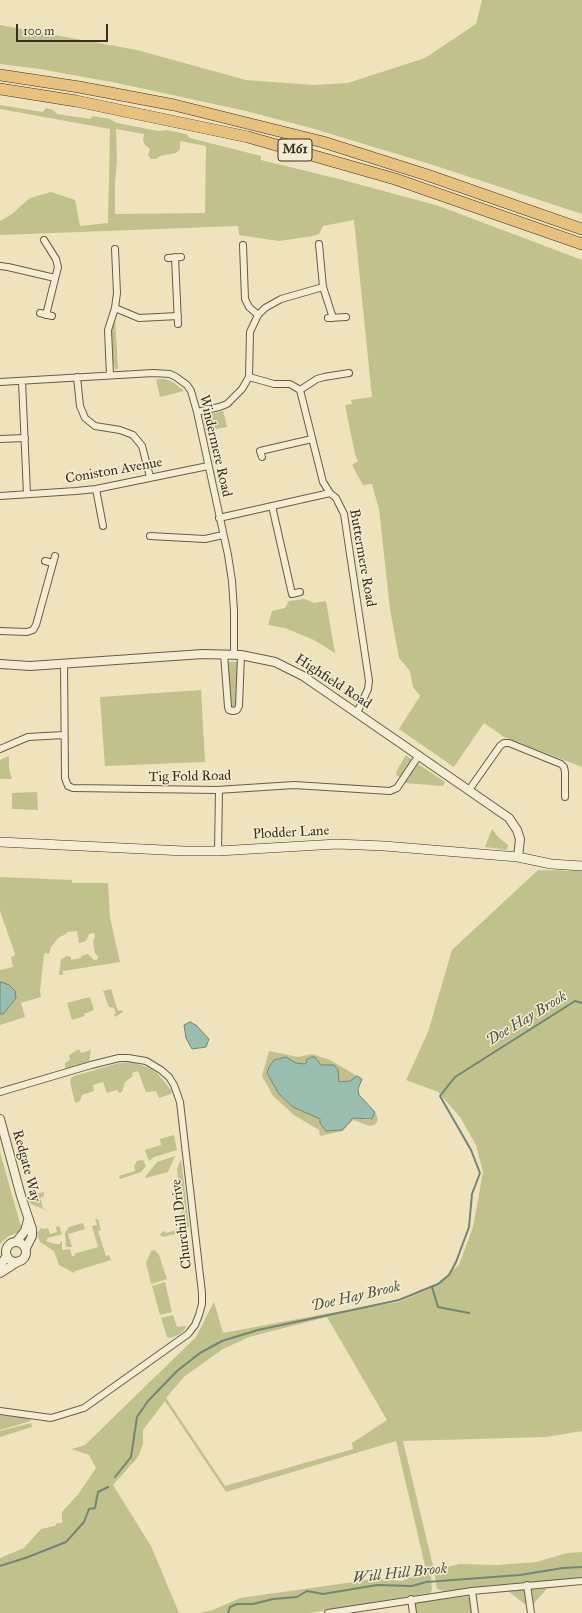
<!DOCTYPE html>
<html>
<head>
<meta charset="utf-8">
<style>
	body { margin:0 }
	#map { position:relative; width:582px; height:1613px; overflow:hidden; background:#eee3bc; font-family:"IM FELL Great Primer",serif }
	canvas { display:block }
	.scale { position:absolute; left:16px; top:24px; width:92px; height:18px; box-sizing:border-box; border:2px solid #3b2f20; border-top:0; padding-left:5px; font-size:12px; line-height:14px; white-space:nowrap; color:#3b2f20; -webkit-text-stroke:3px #f4edd3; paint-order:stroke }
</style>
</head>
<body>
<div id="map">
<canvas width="582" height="1613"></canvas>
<div class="scale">100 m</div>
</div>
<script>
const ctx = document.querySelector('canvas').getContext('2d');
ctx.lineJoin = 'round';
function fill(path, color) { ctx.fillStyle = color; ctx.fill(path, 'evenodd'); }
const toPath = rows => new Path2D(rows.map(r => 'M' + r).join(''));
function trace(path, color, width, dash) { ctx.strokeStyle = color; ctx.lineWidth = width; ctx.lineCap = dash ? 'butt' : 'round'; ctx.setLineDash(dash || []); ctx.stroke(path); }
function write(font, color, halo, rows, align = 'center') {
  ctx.font = font + ' "IM FELL Great Primer",serif'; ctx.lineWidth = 3; ctx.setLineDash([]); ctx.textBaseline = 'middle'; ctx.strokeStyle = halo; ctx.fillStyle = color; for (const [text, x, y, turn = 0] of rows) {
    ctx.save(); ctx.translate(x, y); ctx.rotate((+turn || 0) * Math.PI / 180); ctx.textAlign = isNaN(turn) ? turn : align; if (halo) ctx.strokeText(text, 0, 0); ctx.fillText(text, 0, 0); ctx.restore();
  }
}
const green = toPath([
	[482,0,582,0,582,214,430,164,311,128,246,111,117,83,40,69,0,64,0,25,137,50,246,80,313,85,348,83,425,58,476,24],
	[0,105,43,112,46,108,53,110,57,114,90,119,93,116,110,119,117,123,158,131,166,130,186,134,190,138,261,156,261,160,343,180,439,206,582,260,582,767,504,737,484,723,454,767,399,729,420,696,413,687,410,671,399,658,390,609,379,509,372,484,363,485,352,465,358,461,355,454,345,405,352,404,351,400,372,397,354,220,323,226,319,234,313,236,279,241,239,235,238,226,0,235,0,221,12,214,30,198,51,192,75,200,80,226,108,223,110,129,0,109],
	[116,129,144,134,143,140,145,145,150,149,148,155,151,159,156,159,160,156,176,153,180,149,180,141,206,146,205,213,115,214,115,184,117,161],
	[115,317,118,369,115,369,114,364,112,364,110,330],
	[156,379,165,379,173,382,184,391,160,397],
	[223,411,227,427,206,431,204,421,206,415],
	[305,599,314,603,326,601,335,653,314,640,285,628,268,625,272,611,285,608,289,601],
	[227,662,238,662,237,704,235,708,233,708,230,705],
	[201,690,205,762,105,766,100,697],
	[406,755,411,759,412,761,402,777,399,777,396,775,397,770],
	[9,756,9,769,12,779,0,779,0,760],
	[418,764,445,782,443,786,404,783],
	[37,792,38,810,12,809,12,793],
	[492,829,498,837,508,845,507,850,485,847],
	[538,870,582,871,582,1431,546,1437,403,1441,434,1570,460,1564,497,1565,537,1562,567,1553,582,1552,582,1578,445,1591,437,1589,434,1571,431,1576,432,1590,430,1593,309,1613,199,1613,213,1610,240,1598,361,1581,374,1578,402,1581,426,1570,396,1441,226,1492,165,1401,143,1430,143,1444,138,1457,113,1485,151,1546,179,1613,0,1613,0,1558,24,1548,41,1529,55,1526,57,1523,62,1523,62,1512,79,1493,96,1468,89,1455,72,1449,85,1445,196,1337,214,1302,223,1333,325,1314,399,1302,432,1288,459,1265,473,1227,483,1172,476,1145,460,1117,438,1092,406,1080,428,1032,452,950],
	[327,1317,387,1420,352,1443,353,1449,225,1486,166,1398,185,1376,223,1349,249,1337],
	[0,877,72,880,72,883,108,883,110,918,120,962,63,971,63,975,59,975,61,959,67,956,71,957,71,960,81,958,81,956,88,954,94,960,98,959,98,956,95,953,93,941,95,937,94,933,89,934,86,941,79,943,77,931,67,932,66,934,58,938,51,947,49,954,45,953,44,955,40,991,41,997,21,1003,25,1017,0,1025,0,970,13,967,11,957,14,956,15,954,0,911],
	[111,989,118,1011,122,1010,123,1012,115,1017,114,1014,116,1013,114,1008,109,1007,103,991],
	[90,997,94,1010,84,1014,85,1016,72,1020,67,1003],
	[79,1049,81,1053,91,1050,89,1062,67,1069,65,1067,65,1063,70,1060,69,1055],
	[269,1051,298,1057,312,1054,330,1060,357,1076,350,1081,339,1083,337,1068,334,1065,321,1065,314,1057,311,1057,306,1060,307,1062,305,1064,296,1063,286,1057,267,1073,279,1094,293,1107,321,1119,347,1126,350,1120,353,1118,371,1120,375,1112,378,1119,376,1124,370,1126,353,1120,343,1131,320,1136,319,1130,294,1115,273,1096,262,1076],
	[132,1062,149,1068,157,1073,172,1091,171,1094,159,1098,156,1091,146,1092,138,1071,132,1073,133,1076,125,1082,122,1092,119,1093,117,1090,107,1093,103,1082,93,1085,94,1091,82,1095,80,1101,75,1103,70,1082,71,1078,74,1076,119,1063],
	[174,1135,177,1150,154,1157,149,1161,145,1150,161,1145,160,1139],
	[0,1152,21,1227,19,1232,7,1237,0,1244],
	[175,1156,168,1172,146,1178,145,1177,157,1162],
	[181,1159,189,1226,186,1231,163,1237,160,1235,161,1233,164,1231,166,1233,183,1228,177,1169],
	[143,1160,146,1166,141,1172,120,1179,119,1176,135,1171,134,1166,137,1161],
	[44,1192,44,1196,40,1198,43,1208,48,1211,31,1204,28,1198,30,1195],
	[95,1219,98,1219,101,1230,98,1231,106,1256,109,1255,111,1260,75,1271,74,1273,59,1265,54,1251,40,1242,37,1233,41,1228,43,1229,48,1228,50,1234,57,1232,56,1227,59,1226,62,1234,48,1238,46,1241,55,1244,59,1244,62,1241,62,1250,70,1249,72,1256,75,1256,74,1254,98,1247,92,1226,97,1225],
	[83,1223,85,1229,68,1234,72,1247,66,1247,65,1233,69,1227],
	[155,1250,159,1255,167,1279,151,1284,146,1263,151,1251],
	[165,1282,172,1312,160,1315,152,1286],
	[173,1315,177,1327,187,1326,180,1334,170,1338,167,1337,161,1318],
	[0,1415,30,1418,31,1421,0,1430],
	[31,1423,32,1427,0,1437,0,1431],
	[551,1584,530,1608,504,1588],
	[467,1596,470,1597,472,1613,416,1613,415,1605,416,1603]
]);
const water = toPath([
	[1,982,9,985,15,991,16,998,3,1014,0,1014,0,983,1,982],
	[190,1022,196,1025,209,1039,206,1047,192,1049,186,1038,184,1025,190,1022],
	[286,1057,296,1063,305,1064,307,1062,306,1060,311,1057,315,1057,321,1065,334,1065,338,1070,339,1082,350,1081,357,1076,362,1079,358,1089,359,1095,375,1112,372,1119,353,1118,342,1130,326,1131,320,1123,320,1119,293,1107,279,1094,267,1073,269,1067,274,1060,286,1057]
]);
const stream = toPath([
	[432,1287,438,1307,469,1313],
	[115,1477,131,1457,137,1417,148,1401,177,1371,200,1353,222,1341,258,1330,399,1300,438,1284,449,1275,456,1262,469,1227,472,1194,480,1173,471,1150,440,1096,455,1077,575,1001,582,1003],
	[0,1566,28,1557,66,1542,84,1522,89,1509,95,1508,98,1492,108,1487],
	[228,1613,230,1607,237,1604,253,1604,273,1599,297,1597,307,1591,323,1594,377,1585,412,1586,426,1582,520,1575,563,1568,582,1567]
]);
const minor = toPath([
	[44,240,56,259,58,267,46,315],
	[319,244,323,287,333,318],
	[243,245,245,299,249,307,258,315],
	[175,257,178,324],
	[168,258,181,257],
	[0,266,8,267,55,278],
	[115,308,139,318,178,316],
	[40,313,52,316],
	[328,318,346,317],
	[110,375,108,330,115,308,117,293,115,249],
	[77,377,80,406,85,418,95,426,120,430,133,435,142,446,150,477],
	[249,377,274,384,290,384,300,390,323,482,330,493,336,498,344,514,369,681,368,689,357,713],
	[22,381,27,494],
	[0,382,153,373,170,374,176,377,187,385,191,391,197,412,228,555,232,581,234,611,234,654],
	[300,390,317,379,324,377,349,373],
	[197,412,219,407,227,404,242,389,249,377,250,332,258,315,265,308,281,299,323,287],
	[0,439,25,438],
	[262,457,260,451,312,439],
	[96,489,103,526],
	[0,496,76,491,96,489,208,466],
	[272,506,292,594,300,592],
	[219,518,330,493],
	[150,536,205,539,223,535],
	[45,561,53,563],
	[0,631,27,632,33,630,36,625,55,556],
	[224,654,228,707,229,710,233,711,237,710,239,706,241,655],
	[64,663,65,778,68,786,73,788,217,790,294,785,390,791,397,788,419,755],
	[0,749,28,737,64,735],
	[469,790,500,746,504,743,509,743,561,764,564,767,565,772,565,797],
	[218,851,219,790],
	[0,1092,91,1065,119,1058,128,1058,146,1061,161,1070,169,1077,174,1085,180,1102,202,1293,202,1304,199,1315,195,1325,188,1334,84,1408,51,1418,0,1411],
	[527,1585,531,1613],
	[472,1591,475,1613],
	[411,1599,413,1613],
	[328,1613,472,1591,582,1581]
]);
const tertiary = toPath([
	[0,664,30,666,203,654,241,655,275,662,303,676,509,818,517,830,520,839,518,857],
	[0,1119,21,1196,32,1229,32,1236,26,1248],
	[17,1241,25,1231,28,1220],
	'6 1252a10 10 0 1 1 20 0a10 10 0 1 1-20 0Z',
	[0,1265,7,1256],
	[0,1273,19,1261]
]);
const secondary = toPath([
	[0,842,184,851,218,851,337,844,384,846,518,857,551,864,582,866]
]);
const motorway = toPath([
	[0,75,79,87,174,105,323,142,427,175,582,229],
	[0,89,76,101,248,137,395,179,582,244]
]);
const shields = [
	[295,150,34]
];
const shieldNames = [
	["M61",295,150]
];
const streetNames = [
	["Windermere Road",215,446,77],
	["Coniston Avenue",114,471,-10],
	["Buttermere Road",362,558,80],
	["Highfield Road",333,682,33],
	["Tig Fold Road",190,777,-1],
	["Plodder Lane",291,833,-3],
	["Redgate Way",26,1166,75],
	["Churchill Drive",182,1224,-97]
];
const waterNames = [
	["Doe Hay Brook",527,1019,-31],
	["Doe Hay Brook",356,1297,-13],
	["Will Hill Brook",400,1574,-6]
];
fill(green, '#c0c18c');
fill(water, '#99beaf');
trace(water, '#738576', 1);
trace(stream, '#738576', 2);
trace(minor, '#685c47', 8);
trace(tertiary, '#685c47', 10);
trace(secondary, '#3b2f20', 10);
trace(motorway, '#3b2f20', 12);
trace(minor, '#f4edd3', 6);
trace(tertiary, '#f4edd3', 8);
trace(secondary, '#f4edd3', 9);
trace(motorway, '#e7c27e', 11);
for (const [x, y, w] of shields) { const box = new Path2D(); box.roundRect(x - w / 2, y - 11, w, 22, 3); ctx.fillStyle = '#f4edd3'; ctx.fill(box); trace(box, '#3b2f20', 1); }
write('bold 13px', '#3b2f20', null, shieldNames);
write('14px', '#3b2f20', '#f4edd3', streetNames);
write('italic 15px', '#525344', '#f4edd3', waterNames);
</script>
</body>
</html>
